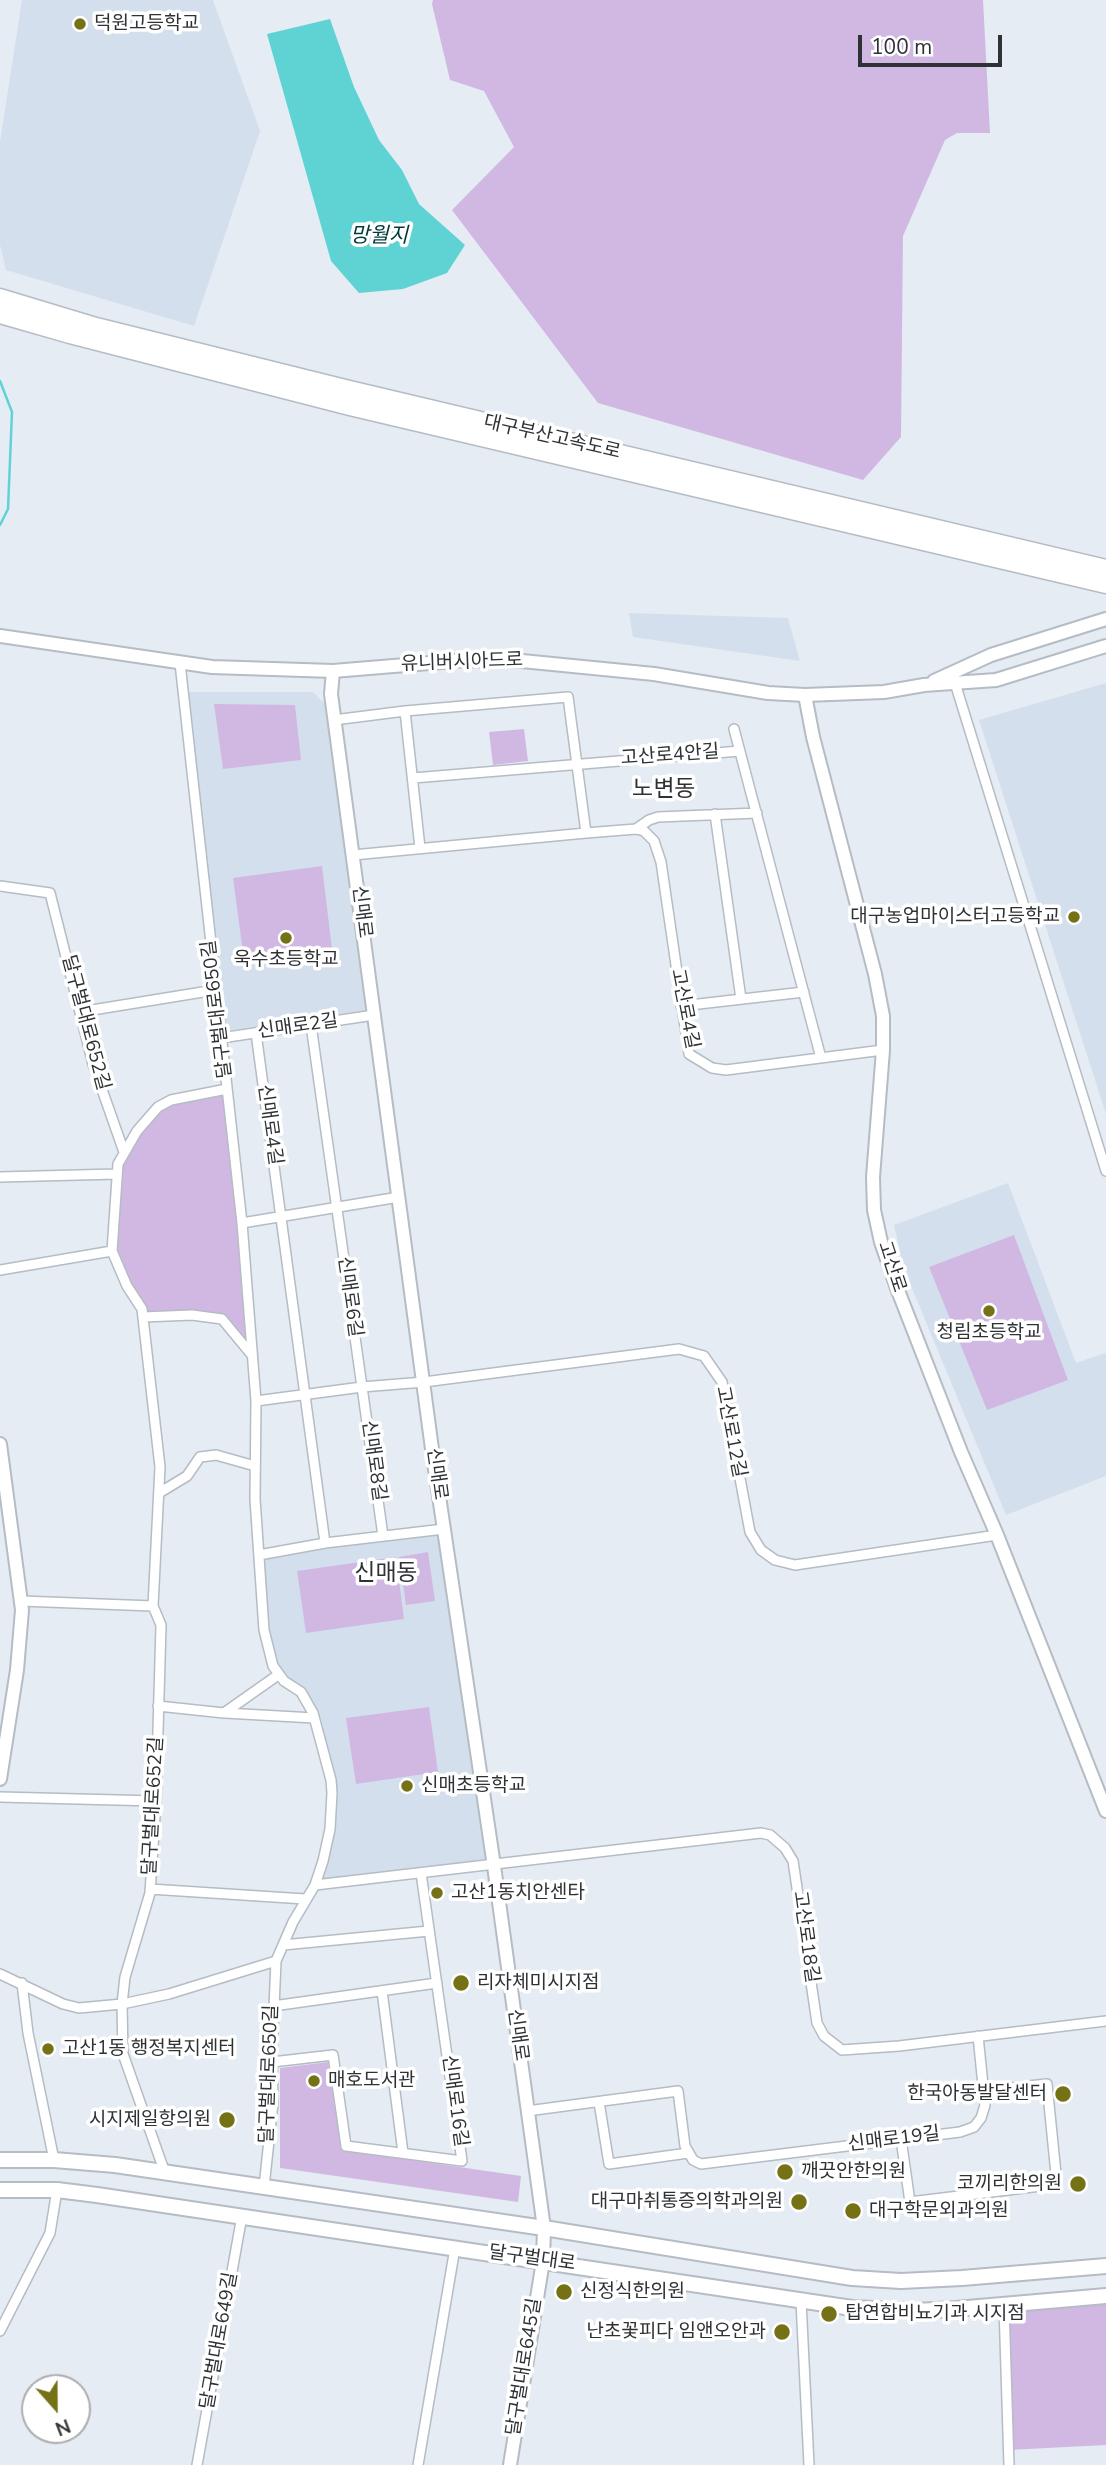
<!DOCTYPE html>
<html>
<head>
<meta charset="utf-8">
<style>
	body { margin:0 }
	#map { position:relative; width:1106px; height:2465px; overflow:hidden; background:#e5ecf4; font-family:"Nunito Sans",sans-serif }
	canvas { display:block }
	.north { position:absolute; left:21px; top:2374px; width:70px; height:70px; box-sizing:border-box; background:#fff; border:2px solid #acadae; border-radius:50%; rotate:159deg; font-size:19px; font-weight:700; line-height:28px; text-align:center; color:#2f3235 }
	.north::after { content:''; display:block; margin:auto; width:24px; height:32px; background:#757216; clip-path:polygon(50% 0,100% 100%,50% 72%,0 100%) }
	.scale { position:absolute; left:858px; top:35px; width:144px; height:32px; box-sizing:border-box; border:4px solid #2f3235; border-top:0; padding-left:9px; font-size:21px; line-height:24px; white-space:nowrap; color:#2f3235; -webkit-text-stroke:5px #fff; paint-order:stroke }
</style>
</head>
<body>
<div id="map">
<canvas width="1106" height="2465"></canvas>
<div class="north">N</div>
<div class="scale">100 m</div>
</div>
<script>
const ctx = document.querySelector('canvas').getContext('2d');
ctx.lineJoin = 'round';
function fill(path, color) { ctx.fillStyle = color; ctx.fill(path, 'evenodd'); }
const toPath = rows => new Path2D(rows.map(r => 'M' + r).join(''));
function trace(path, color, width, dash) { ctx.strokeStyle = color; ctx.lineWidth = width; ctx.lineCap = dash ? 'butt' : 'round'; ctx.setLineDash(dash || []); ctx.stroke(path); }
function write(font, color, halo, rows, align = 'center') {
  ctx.font = font + ' "Nunito Sans","Noto Sans KR",sans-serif'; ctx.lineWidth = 7; ctx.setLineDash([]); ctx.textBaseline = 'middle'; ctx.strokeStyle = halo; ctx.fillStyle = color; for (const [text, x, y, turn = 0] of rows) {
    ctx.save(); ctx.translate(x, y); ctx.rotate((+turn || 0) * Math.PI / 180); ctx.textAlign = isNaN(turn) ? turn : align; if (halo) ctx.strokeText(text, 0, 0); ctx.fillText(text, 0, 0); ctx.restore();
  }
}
const built = toPath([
	[22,0,213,0,260,131,194,326,6,270,0,245,0,142],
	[629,613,788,618,800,661,633,637],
	[1106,683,1106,1114,979,720],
	[184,692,313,692,327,706,347,846,366,1010,225,1031],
	[1008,1183,1076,1363,1105,1353,1106,1355,1106,1476,1006,1515,904,1269,894,1225],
	[444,1529,494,1866,315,1885,323,1861,332,1793,308,1702,273,1666,259,1555]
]);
const green = toPath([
	[433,0,983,0,990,133,957,133,945,140,903,236,901,437,863,480,598,403,452,210,514,147,484,91,450,80,432,4],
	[214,704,295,705,301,760,223,769],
	[524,729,528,761,493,765,489,732],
	[322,866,332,949,244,960,233,878],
	[227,1089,251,1347,222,1319,148,1317,112,1251,118,1164,158,1107],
	[1014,1235,1068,1380,987,1410,929,1267],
	[428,1552,435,1601,406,1605,399,1557],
	[396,1557,404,1619,306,1633,297,1571],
	[429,1707,438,1772,356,1784,346,1718],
	[328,2062,342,2150,521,2176,518,2202,280,2168,280,2068],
	[1106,2296,1106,2445,1008,2450,1004,2306]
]);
const water = toPath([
	[330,19,354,87,379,140,402,170,419,204,465,245,447,273,403,289,359,293,331,261,267,34]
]);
const stream = toPath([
	[0,381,12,412,8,509,0,525]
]);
const minor = toPath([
	[180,663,242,1223,256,1401,255,1499,264,1630,273,1666,284,1681,301,1692,313,1713,331,1780,332,1793,330,1829,323,1861,315,1885,293,1922,276,1961,272,2054,273,2103,264,2187],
	[955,683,1106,1171],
	[405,711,420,848],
	[334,720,405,711,568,697,586,833],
	[734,729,821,1058],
	[413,778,740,751],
	[715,814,741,999],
	[636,829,649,820,658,817,757,813],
	[353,855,586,833,636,829,644,831,654,841,661,862,689,1054,712,1068,726,1070,883,1050],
	[0,886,50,893,93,1064,124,1152],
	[681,1006,804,992],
	[80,1012,215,990],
	[311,1025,383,1536],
	[256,1033,325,1543],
	[221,1038,374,1015],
	[0,1177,117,1174],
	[242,1223,399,1197],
	[0,1270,112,1251],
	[143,1317,192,1315,222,1319,251,1354],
	[256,1401,362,1387,424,1382,679,1349,704,1356,722,1382,750,1532,761,1550,775,1560,795,1565,997,1535],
	[159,1493,187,1476,200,1457,216,1455,255,1466],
	[259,1555,325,1543,444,1529],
	[21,1601,153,1606,160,1467,142,1309,127,1286,112,1251,118,1164,137,1131,158,1107,171,1100,227,1089],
	[153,1606,161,1625,156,1801,150,1893,125,1977,122,2004,123,2054,165,2173],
	[158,1706,224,1713,278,1675],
	[225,1713,314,1718],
	[0,1797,156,1801],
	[315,1885,761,1833,770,1835,785,1848,793,1861,817,2023,824,2036,842,2050,899,2046,1106,2021],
	[150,1889,305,1899],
	[283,1945,429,1931],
	[0,1974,63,2004,79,2008,122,2004,169,1994,276,1961],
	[22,1983,28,2033,54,2160],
	[382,1991,403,2153],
	[273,2006,437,1983],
	[272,2062,333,2055,346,2146,462,2161,421,1873],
	[599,2102,609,2164,688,2153],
	[527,2111,678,2091,685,2146,693,2160,701,2164,960,2132,974,2127,981,2118,985,2105,978,2036],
	[901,2139,910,2202,1057,2184,1047,2084,983,2091],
	[801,2301,809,2465],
	[1004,2306,1009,2465],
	[0,2331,50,2233,57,2190],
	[197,2465,242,2216],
	[418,2465,455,2248]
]);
const tertiary = toPath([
	[333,671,331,694,432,1449,494,1866,544,2228,543,2261,510,2465]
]);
const secondary = toPath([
	[0,636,212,667,333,671,466,660,522,661,654,674,768,693,805,695,884,692,924,685,996,680,1106,646],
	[934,681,991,655,1106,619],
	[805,695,813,737,875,974,883,1016,883,1050,873,1177,874,1210,881,1242,897,1288,961,1452,997,1535,1106,1811],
	[0,1444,22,1610,17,1670,0,1779]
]);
const primary = toPath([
	[0,2160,54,2160,115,2165,544,2228,852,2278,901,2281,962,2278,1106,2266],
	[0,2190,57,2190,97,2195,852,2308,914,2311,956,2309,1106,2296]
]);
const motorway = toPath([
	[0,298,96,327,345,389,1106,569],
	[0,314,70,334,350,406,1106,584]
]);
const markers = [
	[80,24,7,"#757216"],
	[1074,917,7,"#757216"],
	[286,938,7,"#757216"],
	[989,1311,7,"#757216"],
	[407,1786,7,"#757216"],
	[437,1893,7,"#757216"],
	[461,1983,9,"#757216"],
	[48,2049,7,"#757216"],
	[314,2081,7,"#757216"],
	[1063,2094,9,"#757216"],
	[227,2120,9,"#757216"],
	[785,2172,9,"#757216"],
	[1078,2184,9,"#757216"],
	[799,2202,9,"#757216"],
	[853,2211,9,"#757216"],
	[564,2292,9,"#757216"],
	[829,2314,9,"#757216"],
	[782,2332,9,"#757216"]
];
const poiNames = [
	["덕원고등학교",94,24],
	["대구농업마이스터고등학교",1060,917,"right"],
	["욱수초등학교",286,960,"center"],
	["청림초등학교",989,1333,"center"],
	["신매초등학교",421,1786],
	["고산1동치안센타",451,1893],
	["리자체미시지점",477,1983],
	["고산1동 행정복지센터",62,2049],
	["매호도서관",328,2081],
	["한국아동발달센터",1047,2094,"right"],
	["시지제일항의원",211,2120,"right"],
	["깨끗안한의원",801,2172],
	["코끼리한의원",1062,2184,"right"],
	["대구마취통증의학과의원",783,2202,"right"],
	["대구학문외과의원",869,2211],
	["신정식한의원",580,2292],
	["탑연합비뇨기과 시지점",845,2314],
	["난초꽃피다 임앤오안과",766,2332,"right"]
];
const streetNames = [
	["대구부산고속도로",552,438,13],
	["유니버시아드로",462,663,-2],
	["고산로4안길",670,756,-4],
	["신매로",361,912,83],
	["달구벌대로650길",218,1009,-97],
	["고산로4길",684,1009,79],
	["달구벌대로652길",85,1023,75],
	["신매로2길",298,1027,-8],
	["신매로4길",269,1125,82],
	["고산로",891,1267,72],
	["신매로6길",349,1297,82],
	["고산로12길",730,1432,79],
	["신매로8길",373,1461,82],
	["신매로",436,1474,82],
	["달구벌대로652길",154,1806,-87],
	["고산로18길",805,1937,82],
	["신매로",517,2035,82],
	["달구벌대로650길",270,2074,-88],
	["신매로16길",454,2101,82],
	["신매로19길",894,2140,-7],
	["달구벌대로",532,2259,8],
	["달구벌대로649길",220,2341,-80],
	["달구벌대로645길",525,2367,-81]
];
const waterNames = [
	["망월지",379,237]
];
const quarterNames = [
	["노변동",664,790],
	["신매동",386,1574]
];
fill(built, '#d4dfed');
fill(green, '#d1b8e3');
fill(water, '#5fd3d3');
trace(stream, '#5fd3d3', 2.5);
trace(minor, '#b5bcc3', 12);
trace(tertiary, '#b5bcc3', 16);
trace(secondary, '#b5bcc3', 16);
trace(primary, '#b5bcc3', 18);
trace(motorway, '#b5bcc3', 21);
trace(minor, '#fff', 9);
trace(tertiary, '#fff', 12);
trace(secondary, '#fff', 12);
trace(primary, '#fff', 14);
trace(motorway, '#fff', 18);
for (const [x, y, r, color] of markers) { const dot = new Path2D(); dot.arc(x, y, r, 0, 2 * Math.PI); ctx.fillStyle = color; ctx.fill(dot); trace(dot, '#fff', 2.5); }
write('19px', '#2f3235', '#fff', poiNames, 'left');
write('19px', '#2f3235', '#fff', streetNames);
write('italic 21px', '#003939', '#fff', waterNames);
write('23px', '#2f3235', '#fff', quarterNames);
</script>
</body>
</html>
